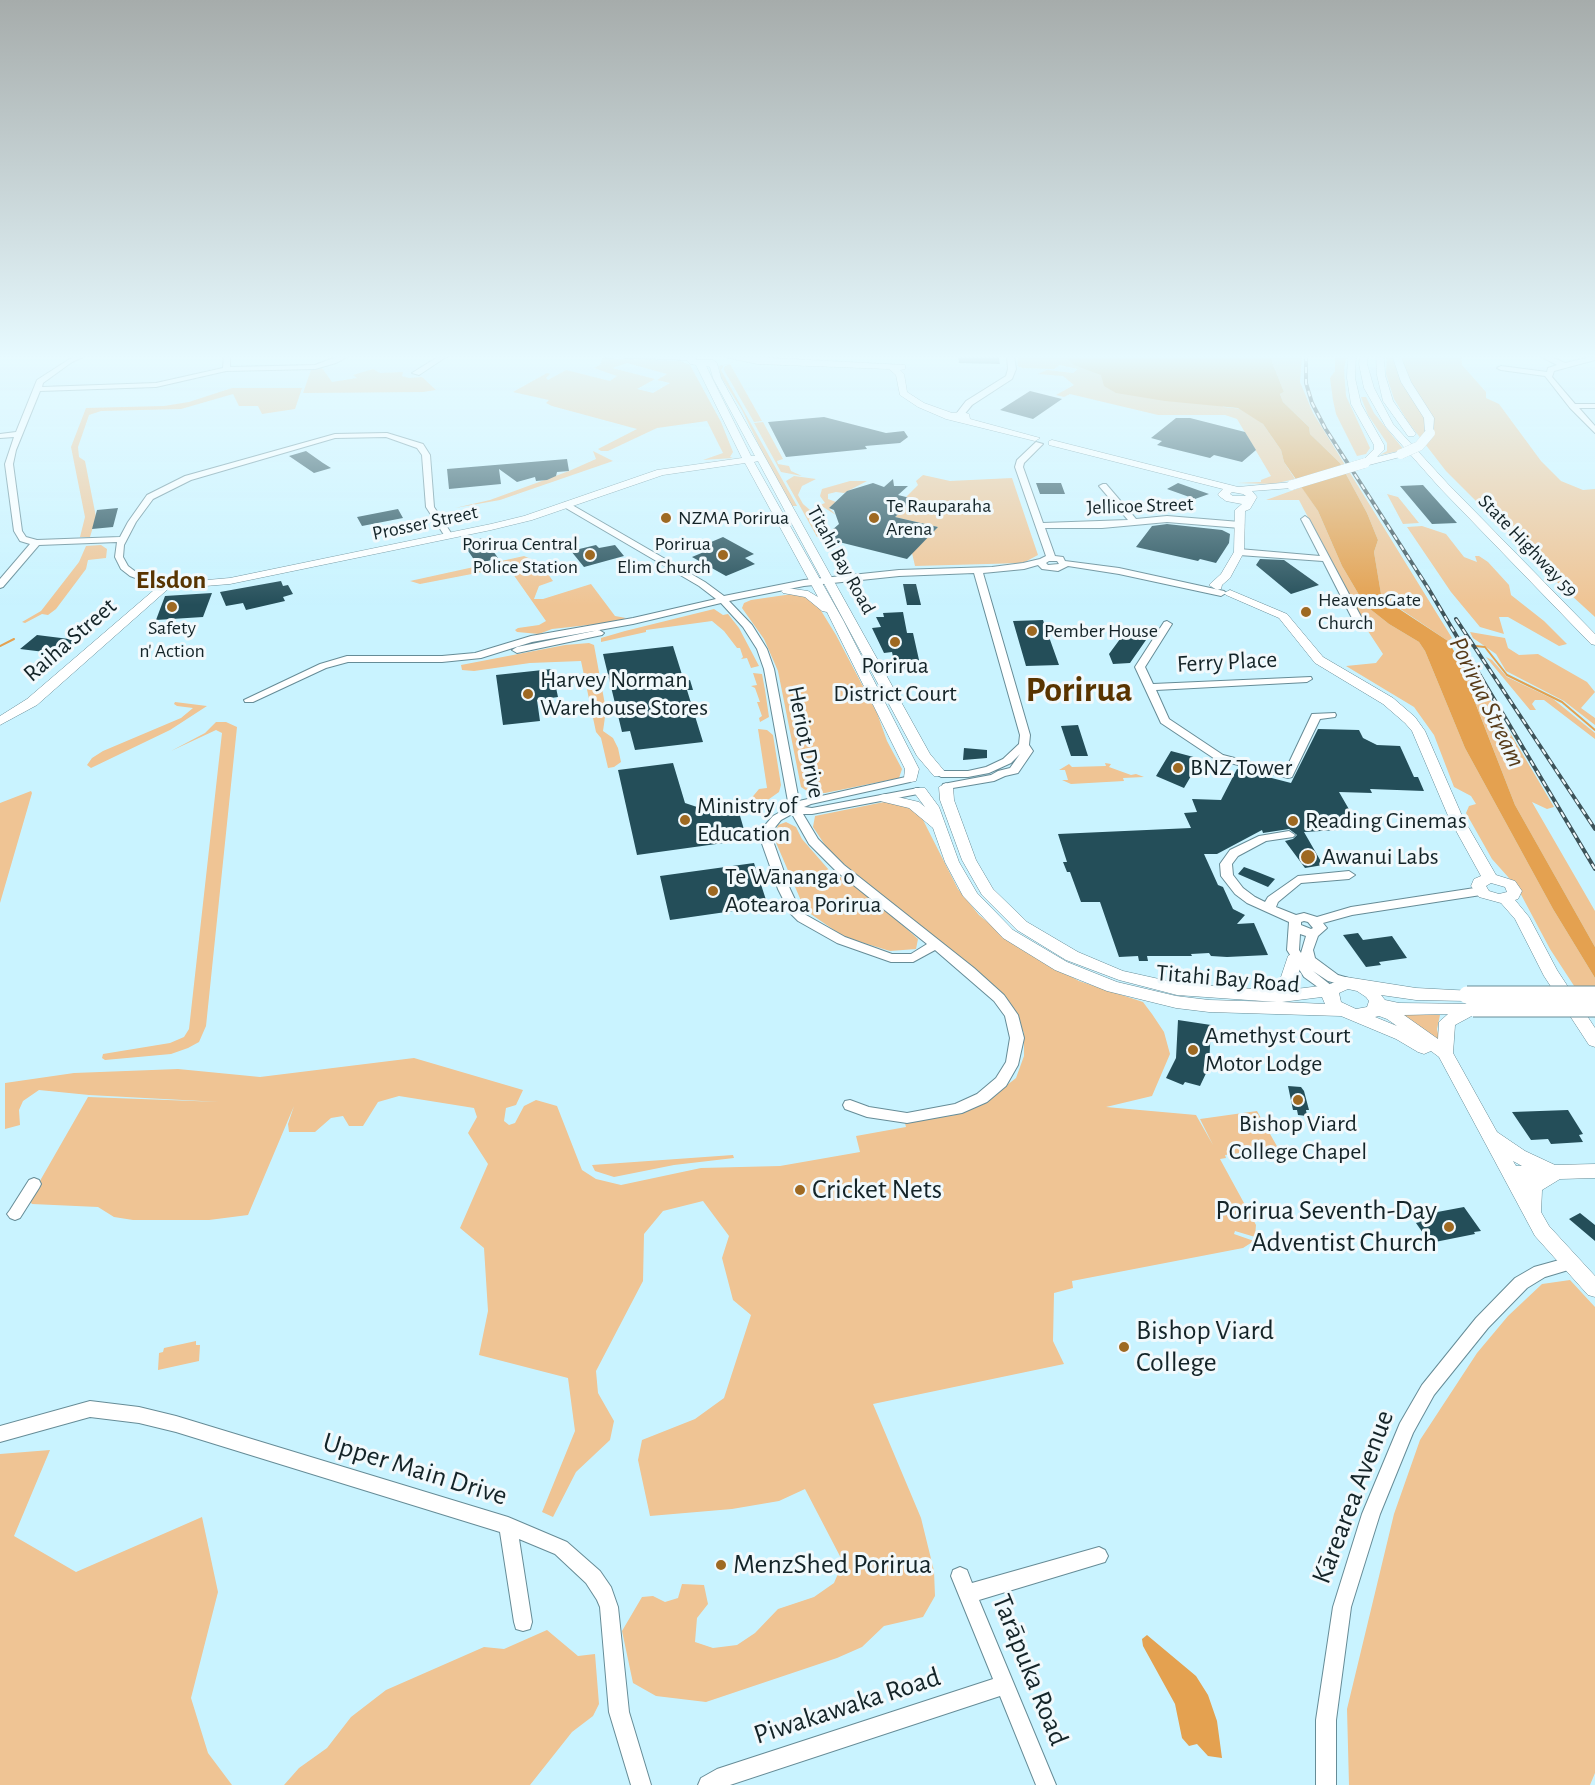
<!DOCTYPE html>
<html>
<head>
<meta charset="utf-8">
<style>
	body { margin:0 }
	canvas { display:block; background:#c9f3ff }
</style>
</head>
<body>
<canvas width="1595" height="1785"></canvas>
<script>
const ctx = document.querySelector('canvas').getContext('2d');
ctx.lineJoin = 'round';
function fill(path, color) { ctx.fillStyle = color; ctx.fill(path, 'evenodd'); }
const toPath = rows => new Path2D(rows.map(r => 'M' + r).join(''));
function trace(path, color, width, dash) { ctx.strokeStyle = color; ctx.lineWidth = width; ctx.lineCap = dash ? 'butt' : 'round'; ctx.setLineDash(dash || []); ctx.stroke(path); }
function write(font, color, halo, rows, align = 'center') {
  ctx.font = font + ' "Alegreya Sans",sans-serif'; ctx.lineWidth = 6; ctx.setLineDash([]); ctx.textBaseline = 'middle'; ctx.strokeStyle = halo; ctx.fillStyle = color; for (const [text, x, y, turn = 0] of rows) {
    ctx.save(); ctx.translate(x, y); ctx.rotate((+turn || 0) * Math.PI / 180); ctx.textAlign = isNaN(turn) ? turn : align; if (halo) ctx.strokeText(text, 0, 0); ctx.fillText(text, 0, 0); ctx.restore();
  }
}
const green = toPath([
	[1017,355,1197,355,1223,407,1244,409,1263,424,1281,450,1284,462,1295,479,1273,484,1237,483,1261,482,1261,480,1271,476,1237,419,1225,415,1158,415,1070,394,1064,397,1056,395,1074,385,1063,376,1038,374,1047,370,1073,373,1078,369,1060,365,1054,369,1022,368,1018,366],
	[1272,355,1302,355,1300,382,1313,413,1452,638,1448,641,1387,600,1381,594,1374,552,1378,540,1367,513,1340,463,1310,434,1309,427,1283,402,1280,394,1284,392,1272,362],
	[1335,355,1347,355,1344,369,1346,396,1370,448,1366,454,1357,456,1336,414,1333,400,1330,378,1335,371],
	[1387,355,1464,355,1461,358,1462,365,1486,392,1486,398,1499,404,1541,461,1561,481,1583,490,1595,489,1595,617,1560,585,1446,471,1408,422,1394,399,1386,374],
	[603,358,680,361,690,365,721,422,733,452,730,457,733,458,703,460,723,453,707,421,657,428,608,451,601,451,598,449,637,429,552,406,546,403,549,400,513,392,547,373,550,374,546,378,548,380,566,370,610,381,617,376,594,368,600,365],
	[627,363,667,374,657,380,670,383,653,393,637,389,655,379,612,368],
	[735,362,724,365,721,370,797,506,792,506,763,454,742,410,721,377,719,366],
	[730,364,762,421,754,422,724,370,724,367],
	[322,368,332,382,357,378,353,375,373,369,380,373,403,372,402,376,409,378,422,377,436,390,423,392,303,393,311,370],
	[232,388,302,388,295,409,262,414,258,406,239,406,233,394,181,409,101,411,89,415,78,447,79,457,85,461,96,517,90,537,80,537,85,517,71,447,86,408,164,406,189,402],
	[1361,397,1366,397,1374,413,1404,450,1380,455,1387,451,1387,443,1368,415],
	[763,422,783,459,777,461,778,464,789,466,791,471,802,476,781,472,754,423],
	[593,451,613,461,500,500,455,508,490,500,569,471,596,459],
	[923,475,950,481,1012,478,1038,555,1023,563,915,566,912,553,938,527,895,517,913,500,906,497,918,485,916,481],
	[794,476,816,479,802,486,798,495,803,504,817,516,816,529,829,533,824,538,830,540,825,545,821,537,817,537,786,481],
	[850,481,867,481,844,493,836,492,828,494,828,499,836,502,829,508,836,515,820,505,825,503,820,496,822,489],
	[1302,487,1318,511,1342,566,1365,605,1389,624,1419,642,1425,651,1465,748,1553,909,1595,978,1595,1018,1550,949,1517,887,1492,859,1466,813,1469,806,1476,804,1471,796,1454,787,1434,735,1414,707,1346,666,1376,663,1383,654,1364,625,1299,500,1266,500],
	[1387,494,1398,497,1419,523,1403,524],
	[1422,526,1446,534,1464,557,1477,562,1475,556,1479,556,1488,562,1509,585,1511,595,1544,621,1567,644,1559,646,1508,617,1499,617,1504,634,1480,627,1451,592,1407,527],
	[101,545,107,549,106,558,88,560,86,569,56,609,48,615,42,614,25,623,22,622,41,611,79,562,86,546],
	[524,556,540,563,553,581,539,586,534,599,543,599,591,584,615,616,626,618,616,622,552,629,539,634,517,632,515,630,518,628,539,625,546,621,508,567,420,584,410,581],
	[792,594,805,596,820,609,836,635,877,713,887,741,902,769,899,778,825,793,810,793,801,787,778,671,764,639,742,608,744,603,751,600],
	[714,609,723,615,728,614,739,628,759,666,751,668,747,658,741,659,743,657,740,648,737,648,724,631,712,621,646,630,646,632,601,642,601,638,625,631],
	[1470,632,1505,638,1508,648,1519,655,1538,654,1587,682,1595,692,1581,708,1595,718,1595,725,1564,701,1506,671,1496,654,1473,638],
	[589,643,594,645,606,710,603,731,613,738,618,748,621,762,614,767,608,768,601,738,596,732,581,661,530,663,474,671,462,670,461,665,565,645],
	[1456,653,1464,655,1554,807,1547,809,1532,802,1595,911,1595,947,1515,805],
	[1486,657,1492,660,1507,677,1553,699,1595,733,1595,739,1544,700,1535,700,1532,704,1536,710,1530,710],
	[753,673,762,674,765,690,769,717,760,722,759,718,762,716,757,702,760,702,755,688,751,686,757,685],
	[175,702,207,706,170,730,91,768,87,765,92,758,103,751,181,718,193,708,177,706,174,704],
	[216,722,226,722,237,727,206,1026,199,1042,188,1048,171,1054,105,1060,102,1058,103,1054,170,1043,184,1037,189,1029,222,733,216,730,171,751,205,733],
	[758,729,767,730,773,735,781,785,779,792,755,809,740,802,749,801,759,789,767,788],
	[1105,763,1111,764,1109,767,1131,775,1136,774,1144,777,1123,778,1124,781,1071,784,1062,780,1068,780,1065,770,1059,770,1069,764,1072,767,1106,766],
	[31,791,32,793,0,903,0,803],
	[889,801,902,803,920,814,958,889,979,915,1021,949,1079,981,1143,1002,1152,1014,1164,1032,1170,1054,1152,1096,1106,1107,1196,1115,1213,1145,1200,1119,1257,1111,1278,1148,1225,1155,1226,1158,1220,1159,1256,1225,1255,1237,1235,1231,1234,1234,1254,1241,1243,1248,1072,1281,1073,1288,1054,1293,1053,1341,1064,1364,873,1404,921,1518,934,1571,935,1596,923,1617,884,1626,862,1647,837,1658,706,1702,656,1696,633,1683,622,1631,642,1597,653,1596,665,1602,678,1598,682,1584,704,1585,708,1604,697,1618,695,1642,713,1648,737,1645,755,1633,778,1609,814,1597,834,1583,843,1562,805,1489,779,1501,732,1509,650,1516,638,1460,642,1440,695,1419,724,1398,751,1315,733,1300,722,1258,729,1236,703,1201,663,1211,644,1234,643,1281,596,1371,598,1393,614,1421,610,1440,576,1472,553,1517,542,1512,575,1431,568,1378,479,1355,488,1311,484,1248,460,1228,488,1164,468,1133,477,1117,474,1108,399,1096,378,1102,363,1126,349,1126,343,1116,331,1118,315,1132,289,1132,288,1124,294,1106,248,1215,209,1220,133,1220,114,1217,98,1207,32,1204,29,1200,88,1097,220,1102,89,1095,39,1090,23,1101,19,1110,20,1125,5,1129,5,1083,74,1073,178,1069,260,1077,414,1058,523,1090,516,1105,506,1108,504,1121,509,1125,515,1123,524,1106,536,1100,557,1106,582,1170,596,1179,621,1185,701,1168,780,1166,860,1152,856,1136,906,1127,905,1123,955,1115,973,1108,987,1101,1016,1078,1024,1056,1024,1033,1007,1001,844,864,827,848,813,827,815,816],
	[786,822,796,827,802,839,829,870,866,892,918,939,916,949,890,951,844,937,805,910,774,838,778,825],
	[1431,1014,1440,1015,1437,1029,1440,1043,1403,1015],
	[733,1155,734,1158,674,1165,614,1177,595,1171,592,1165],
	[1570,1280,1595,1307,1595,1773,1590,1785,1349,1785,1347,1709,1394,1514,1420,1440,1477,1353,1508,1316,1542,1284],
	[196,1341,196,1345,200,1345,199,1361,158,1370,159,1353,163,1352,164,1348],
	[50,1450,14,1536,76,1572,202,1517,218,1592,191,1698,208,1753,232,1785,0,1785,0,1454],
	[547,1630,578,1656,595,1654,599,1704,593,1716,572,1732,530,1785,284,1785,299,1768,327,1748,351,1717,386,1690,484,1647,504,1649]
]);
const water = toPath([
	[1063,355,1272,355,1272,362,1284,392,1280,394,1283,402,1309,427,1310,434,1340,463,1367,513,1378,540,1374,552,1381,594,1387,601,1448,641,1457,656,1515,805,1595,947,1595,978,1553,909,1465,748,1425,651,1419,642,1389,624,1365,605,1342,566,1318,511,1284,462,1281,450,1263,424,1238,408,1165,401,1116,393,1104,386,1101,375,1074,365],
	[1147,1635,1196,1676,1208,1695,1217,1721,1222,1758,1208,1756,1197,1744,1189,1746,1182,1738,1175,1704,1143,1646,1142,1639]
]);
const stream = toPath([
	[1447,643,1485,647,1507,675,1562,702,1595,730],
	[0,646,14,639]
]);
const building = toPath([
	[958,355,998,355,1000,364,959,363],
	[1030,391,1062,399,1033,419,1000,410],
	[824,417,886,433,904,431,908,437,900,443,865,446,867,449,786,457,768,422],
	[1176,418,1190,418,1245,432,1256,450,1242,462,1214,455,1210,458,1157,445,1162,441,1151,438],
	[306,451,323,463,331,468,314,473,289,456],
	[567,459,569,471,557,472,556,476,547,480,536,481,535,477,517,482,499,469,501,484,449,489,447,469],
	[893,479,894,486,908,486,898,495,914,499,895,517,938,527,907,559,823,538,839,524,834,510,829,508,847,491,873,483,884,487],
	[1036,483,1061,483,1065,494,1040,494],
	[1178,483,1209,494,1195,499,1167,489],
	[1423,485,1457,523,1432,524,1400,486],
	[118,508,113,527,92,529,97,510],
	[398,509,403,518,362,526,357,517],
	[1167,524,1222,530,1230,534,1229,543,1216,563,1200,559,1198,561,1136,547,1152,526],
	[723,537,754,554,745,558,755,564,726,576,692,557,711,549,704,545],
	[484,538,498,558,477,564,462,542],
	[596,545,599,548,615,545,624,556,584,567,571,551],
	[1260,559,1284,560,1319,585,1291,594,1256,565],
	[281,581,283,586,288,585,293,594,283,597,285,601,246,610,243,603,226,606,220,592],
	[903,584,916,584,921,605,907,605],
	[212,593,203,617,156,620,165,596],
	[903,612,907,633,913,633,921,669,901,669,895,666,892,652,884,653,872,628,881,627,876,617,884,617,883,613],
	[1043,620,1059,665,1026,666,1013,621],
	[37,635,77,640,61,654,20,649],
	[1123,635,1146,640,1130,663,1113,664,1109,654],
	[673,646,684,681,690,680,693,690,687,690,703,742,635,750,630,731,622,732,603,654],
	[552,669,558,697,537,700,540,721,503,725,496,675],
	[1078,725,1088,756,1071,756,1061,726],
	[1318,729,1359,730,1363,738,1377,745,1400,746,1414,777,1418,777,1424,791,1370,789,1372,793,1339,792,1350,811,1345,811,1355,829,1304,832,1323,865,1305,868,1285,841,1293,839,1297,835,1289,829,1263,833,1262,830,1217,854,1204,854,1218,885,1223,887,1233,909,1245,915,1237,924,1254,923,1268,955,1227,957,1211,956,1209,953,1191,954,1192,956,1147,956,1148,961,1139,961,1138,956,1119,957,1100,902,1081,902,1070,872,1067,872,1063,862,1067,862,1058,834,1191,828,1184,813,1197,812,1192,799,1221,800,1237,769,1291,783],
	[964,748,987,750,987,758,963,760],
	[1171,751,1201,759,1184,788,1156,776],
	[673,763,685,803,697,807,736,802,745,833,736,834,738,841,637,855,618,770],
	[754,863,768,906,670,920,660,876],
	[1244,867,1255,871,1275,879,1268,887,1238,874],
	[1358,933,1363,940,1392,936,1407,958,1379,962,1381,965,1366,967,1343,935],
	[1178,1020,1211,1025,1209,1067,1200,1086,1185,1082,1183,1085,1166,1078,1176,1058],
	[1288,1086,1301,1087,1304,1091,1309,1110,1306,1110,1307,1116,1298,1115,1297,1110,1293,1110],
	[1568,1110,1583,1134,1579,1135,1583,1142,1551,1144,1548,1139,1531,1140,1512,1112],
	[1464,1207,1481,1231,1474,1232,1475,1234,1430,1243,1416,1223,1420,1222,1416,1216],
	[1580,1213,1595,1225,1595,1241,1569,1219]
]);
const minor = toPath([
	[78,355,87,355,72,362,43,383,42,387,156,383,223,368,224,355,230,355,230,367,315,365,342,355,351,355,336,363,315,369,226,371,156,387,40,391,16,450,13,464,22,531,26,537,37,540,120,537,128,522,147,495,185,476,335,434,387,433,423,444,430,455,434,507,453,536,446,538,426,507,422,455,417,448,386,437,335,438,191,480,153,499,136,522,124,545,123,557,128,566,136,572,168,584,168,588,162,588,130,576,121,569,115,557,117,542,39,545,3,587,0,588,0,579,30,544,20,541,14,531,5,464,14,437,0,438,0,434,16,432,37,380,68,360,78,355],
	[441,355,449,355,419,375,412,373,441,355],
	[604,355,671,355,690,356,693,358,690,360,607,357,604,355],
	[1007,355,1014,355,1016,369,1012,379,972,405,963,416,957,416,956,414,966,401,1006,376,1008,369,1007,355],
	[1538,355,1547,355,1565,363,1595,356,1595,360,1554,371,1552,377,1575,404,1595,404,1595,408,1579,408,1595,426,1595,433,1570,408,1545,376,1501,370,1497,368,1501,366,1547,372,1548,368,1557,365,1538,355],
	[1036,442,1043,444,1024,463,1023,467,1043,523,1128,520,1099,486,1103,484,1106,484,1136,519,1167,516,1240,522,1244,525,1240,528,1167,522,1102,528,1045,528,1055,556,1063,557,1065,561,1119,568,1224,591,1226,593,1221,596,1119,574,1068,566,1058,571,1042,569,1038,565,1024,569,983,573,1030,735,1029,745,1033,751,1018,773,1005,776,994,781,947,789,942,786,943,784,991,775,998,771,1010,768,1020,754,1011,763,989,773,968,777,941,777,936,774,941,771,968,771,986,767,1003,759,1019,744,1020,735,974,573,899,576,804,586,729,601,752,625,767,649,774,669,799,801,910,776,915,779,910,782,811,804,804,807,812,808,918,788,924,791,918,794,812,814,803,814,818,839,844,865,974,968,1004,995,1018,1015,1024,1038,1018,1065,1006,1086,987,1102,962,1113,907,1123,867,1117,845,1109,843,1105,845,1101,850,1100,869,1107,907,1113,955,1104,977,1094,996,1078,1006,1062,1010,1038,1005,1016,994,1001,935,950,913,962,891,962,837,943,798,921,790,913,778,889,760,838,760,831,773,816,789,807,764,669,757,649,743,627,721,603,633,624,532,642,481,658,442,662,348,662,326,668,253,702,245,702,244,700,320,664,347,656,442,656,475,653,531,636,633,618,716,599,699,586,564,507,564,503,567,502,705,582,724,596,804,580,899,570,992,567,1023,563,1040,559,1046,556,1015,467,1017,460,1036,442],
	[1049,561,1057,561,1059,564,1048,565,1046,563,1049,561],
	[792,814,809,844,836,871,927,944,911,954,892,954,845,937,806,915,799,908,790,889,772,838,772,831,781,820,792,814],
	[1305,516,1309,519,1366,626,1364,628,1358,628,1356,626,1323,561,1239,555,1235,552,1239,549,1320,556,1301,519,1305,516],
	[1167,621,1172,624,1145,667,1153,684,1311,677,1312,679,1307,682,1156,690,1169,719,1223,755,1285,771,1312,714,1335,713,1336,715,1335,717,1320,719,1292,777,1288,778,1215,759,1161,723,1135,667,1164,622,1167,621],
	[599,630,604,633,602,635,517,653,512,650,517,647,599,630],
	[1289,831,1295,835,1293,837,1266,841,1238,856,1232,864,1233,875,1243,888,1255,897,1265,902,1268,897,1298,876,1349,871,1355,875,1349,879,1301,883,1278,902,1276,907,1296,915,1304,913,1317,917,1351,907,1481,887,1487,891,1481,895,1352,915,1323,923,1327,928,1318,936,1313,950,1315,958,1338,975,1359,981,1360,984,1359,987,1354,988,1328,981,1313,971,1337,990,1336,993,1326,993,1304,977,1287,950,1289,922,1247,903,1235,894,1221,876,1220,864,1230,850,1259,836,1289,831],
	[1304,921,1308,922,1313,928,1311,929,1301,925,1301,922,1304,921],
	[1300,934,1306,936,1301,953,1299,950,1300,934],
	[34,1178,39,1180,41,1184,39,1188,20,1218,15,1220,10,1218,7,1214,10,1210,29,1180,34,1178],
	[1570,1257,1575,1258,1578,1263,1575,1268,1545,1277,1527,1288,1488,1328,1434,1395,1413,1433,1380,1514,1351,1607,1336,1720,1336,1785,1316,1785,1316,1720,1333,1607,1362,1514,1400,1423,1422,1385,1476,1318,1515,1278,1534,1267,1570,1257],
	[90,1401,139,1407,176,1416,508,1517,567,1542,600,1571,611,1587,618,1607,629,1712,651,1785,631,1785,609,1712,600,1607,597,1600,586,1583,555,1554,519,1539,532,1622,530,1629,523,1631,516,1629,514,1622,500,1532,176,1432,139,1423,90,1417,0,1442,0,1426,90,1401],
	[1099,1547,1105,1550,1108,1556,1105,1562,979,1600,1056,1785,1036,1785,1000,1696,730,1785,698,1785,701,1778,717,1769,993,1679,951,1576,953,1570,960,1567,967,1570,972,1583,1099,1547]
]);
const major = toPath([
	[688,355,697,355,696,360,713,360,717,363,721,378,930,754,946,773,944,776,934,776,917,756,758,461,754,462,843,620,919,769,916,781,911,782,904,778,905,769,827,612,822,611,805,597,783,593,781,591,787,588,808,591,818,597,745,463,663,475,532,520,491,530,230,584,168,589,37,705,0,725,0,716,27,699,161,584,230,578,491,524,524,516,657,470,742,458,696,365,690,364,686,359,688,355],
	[706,366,710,367,713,378,755,456,751,456,706,366],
	[715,355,905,365,905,369,900,370,904,374,907,392,924,403,952,413,963,412,969,414,970,419,1040,438,1035,441,946,419,918,407,900,395,896,375,889,369,757,364,715,355],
	[1348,355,1356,355,1355,378,1361,404,1384,445,1384,450,1377,457,1401,451,1406,454,1404,456,1365,466,1360,463,1374,449,1374,445,1351,404,1347,378,1348,355],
	[1360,355,1368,355,1367,364,1374,388,1393,424,1448,484,1595,634,1595,645,1591,644,1440,488,1386,427,1364,388,1359,364,1360,355],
	[1376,355,1384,355,1385,375,1393,401,1416,434,1414,436,1408,436,1383,401,1377,375,1376,355],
	[1392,355,1400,355,1411,382,1434,418,1433,435,1425,433,1424,418,1401,382,1392,355],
	[1052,440,1238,487,1292,482,1297,485,1292,488,1252,491,1257,497,1250,509,1245,511,1244,552,1230,578,1222,585,1221,589,1217,590,1209,585,1221,574,1234,552,1235,510,1242,504,1226,501,1219,496,1218,494,1223,489,1049,445,1049,441,1052,440],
	[1232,492,1243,494,1246,496,1233,496,1230,494,1232,492],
	[1230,590,1287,614,1323,657,1393,698,1415,717,1425,731,1463,818,1496,875,1515,881,1522,891,1518,899,1515,900,1529,917,1557,970,1595,1028,1595,1047,1589,1045,1544,976,1515,919,1501,903,1479,897,1471,886,1474,879,1481,876,1449,818,1412,731,1405,723,1383,704,1315,663,1279,618,1226,595,1224,593,1230,590],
	[1491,883,1505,887,1507,892,1499,894,1489,891,1486,886,1491,883],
	[946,783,953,787,954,800,976,860,993,889,1027,922,1078,952,1123,971,1177,983,1254,989,1256,986,1280,980,1288,956,1296,951,1304,956,1295,984,1293,988,1280,991,1328,985,1346,977,1416,988,1473,991,1475,995,1473,999,1467,1001,1416,1000,1381,995,1385,1000,1399,1003,1479,1004,1481,1008,1479,1012,1455,1025,1453,1053,1497,1132,1525,1151,1555,1165,1595,1164,1595,1178,1560,1179,1542,1190,1541,1212,1549,1226,1595,1276,1595,1297,1588,1295,1535,1236,1439,1057,1431,1051,1424,1054,1418,1052,1396,1039,1341,1016,1209,1012,1176,1008,1107,991,1055,970,1003,938,963,896,945,862,933,828,909,808,880,801,878,798,880,795,885,794,919,802,925,807,913,791,915,788,925,788,939,807,959,862,977,893,1013,930,1067,962,1117,982,1176,996,1209,1000,1277,1002,1177,995,1119,980,1066,960,1017,930,982,895,962,860,940,800,939,787,946,783],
	[1348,989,1357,991,1366,997,1369,1001,1367,1007,1356,1009,1341,1002,1339,993,1348,989],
	[1322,997,1325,1004,1282,1002,1322,997],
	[1448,1014,1439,1022,1438,1039,1404,1015,1448,1014],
	[1379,1016,1387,1019,1397,1026,1375,1017,1379,1016],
	[1513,1161,1522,1166,1516,1166,1513,1161]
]);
const rail = toPath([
	[1306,355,1306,383,1312,403,1325,428,1428,588,1595,869],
	[1456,619,1595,829]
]);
const majorBridgeFar1 = toPath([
	[1401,454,1419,446,1430,433],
	[1292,485,1365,463]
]);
const majorBridge = toPath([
	[1467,995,1595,995],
	[1473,1008,1595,1008]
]);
const markers = [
	[666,518,6,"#9e6922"],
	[874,518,6,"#9e6922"],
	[590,555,6,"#9e6922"],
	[723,555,6,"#9e6922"],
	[172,607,6,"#9e6922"],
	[1306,612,6,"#9e6922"],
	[1032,631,6,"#9e6922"],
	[895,642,6,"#9e6922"],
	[528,694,6,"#9e6922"],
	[1178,768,6,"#9e6922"],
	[685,820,6,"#9e6922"],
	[1293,821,6,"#9e6922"],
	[1308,857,8,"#9e6922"],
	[713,891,6,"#9e6922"],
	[1193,1050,6,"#9e6922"],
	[1298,1100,6,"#9e6922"],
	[800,1190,6,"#9e6922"],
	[1449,1227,6,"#9e6922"],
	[1124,1347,6,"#9e6922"],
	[721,1565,6,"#9e6922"]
];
const farPoinames = [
	["Te Rauparaha",886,506],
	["Arena",886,529],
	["NZMA Porirua",678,518],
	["Porirua Central",578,544,"right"],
	["Police Station",578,567,"right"],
	["Porirua",711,544,"right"],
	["Elim Church",711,567,"right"],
	["HeavensGate",1318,600],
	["Church",1318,623],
	["Safety",172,628,"center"],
	["n' Action",172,651,"center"],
	["Pember House",1044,631]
];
const farStreetnames = [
	["Jellicoe Street",1140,506,-2],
	["Prosser Street",425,523,-12],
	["State Highway 59",1528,546,46],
	["Titahi Bay Road",841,560,61]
];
const streetNames = [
	["Raiha Street",70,640,-41],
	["Ferry Place",1227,662,-3],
	["Heriot Drive",806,742,79],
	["Titahi Bay Road",1228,979,5]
];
const poiNames = [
	["Porirua",895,666,"center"],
	["District Court",895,694,"center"],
	["Harvey Norman",540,680],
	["Warehouse Stores",540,708],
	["BNZ Tower",1190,768],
	["Ministry of",697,806],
	["Education",697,834],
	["Reading Cinemas",1305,821],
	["Awanui Labs",1322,857],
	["Te Wānanga o",725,877],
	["Aotearoa Porirua",725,905],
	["Amethyst Court",1205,1036],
	["Motor Lodge",1205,1064],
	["Bishop Viard",1298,1124,"center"],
	["College Chapel",1298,1152,"center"]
];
const farDistrictnames = [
	["Elsdon",171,580]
];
const waterNames = [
	["Porirua Stream",1487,702,64]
];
const nearPoinames = [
	["Cricket Nets",812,1190],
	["Porirua Seventh-Day",1437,1211,"right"],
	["Adventist Church",1437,1243,"right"],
	["Bishop Viard",1136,1331],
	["College",1136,1363],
	["MenzShed Porirua",733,1565]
];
const nearStreetnames = [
	["Upper Main Drive",415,1469,17],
	["Kārearea Avenue",1353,1497,-69],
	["Tarāpuka Road",1030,1670,68],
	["Piwakawaka Road",847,1706,-18]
];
const townNames = [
	["Porirua",1079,690]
];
fill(green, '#efc494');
fill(water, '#e4a150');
trace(stream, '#e4a150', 2);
fill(building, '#244e59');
trace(minor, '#668c97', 2);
trace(major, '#668c97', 1);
fill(minor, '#fff');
fill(major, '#fff');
trace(rail, '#3d5359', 4);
trace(rail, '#f1f9fc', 2, [6]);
trace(majorBridgeFar1, '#668c97', 10, []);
trace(majorBridge, '#668c97', 19, []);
trace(majorBridgeFar1, '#fff', 10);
trace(majorBridge, '#fff', 17);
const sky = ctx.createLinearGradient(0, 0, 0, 605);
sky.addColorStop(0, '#a6acab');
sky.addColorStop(0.59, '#e7faff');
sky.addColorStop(1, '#e7faff00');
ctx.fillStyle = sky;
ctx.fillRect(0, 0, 1595, 605);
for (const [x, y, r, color] of markers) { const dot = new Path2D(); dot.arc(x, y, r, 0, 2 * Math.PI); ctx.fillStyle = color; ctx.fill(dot); trace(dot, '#f1f9fc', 2); }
write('20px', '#142428', '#f1f9fc', farPoinames, 'left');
write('20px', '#142428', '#f1f9fc', farStreetnames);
write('24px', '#142428', '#f1f9fc', streetNames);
write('24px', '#142428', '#f1f9fc', poiNames, 'left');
write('bold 26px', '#583400', '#f1f9fc', farDistrictnames);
write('italic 26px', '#573b19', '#f1f9fc', waterNames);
write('28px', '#142428', '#f1f9fc', nearPoinames, 'left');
write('28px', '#142428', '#f1f9fc', nearStreetnames);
write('bold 36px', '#583400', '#f1f9fc', townNames);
</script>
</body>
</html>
